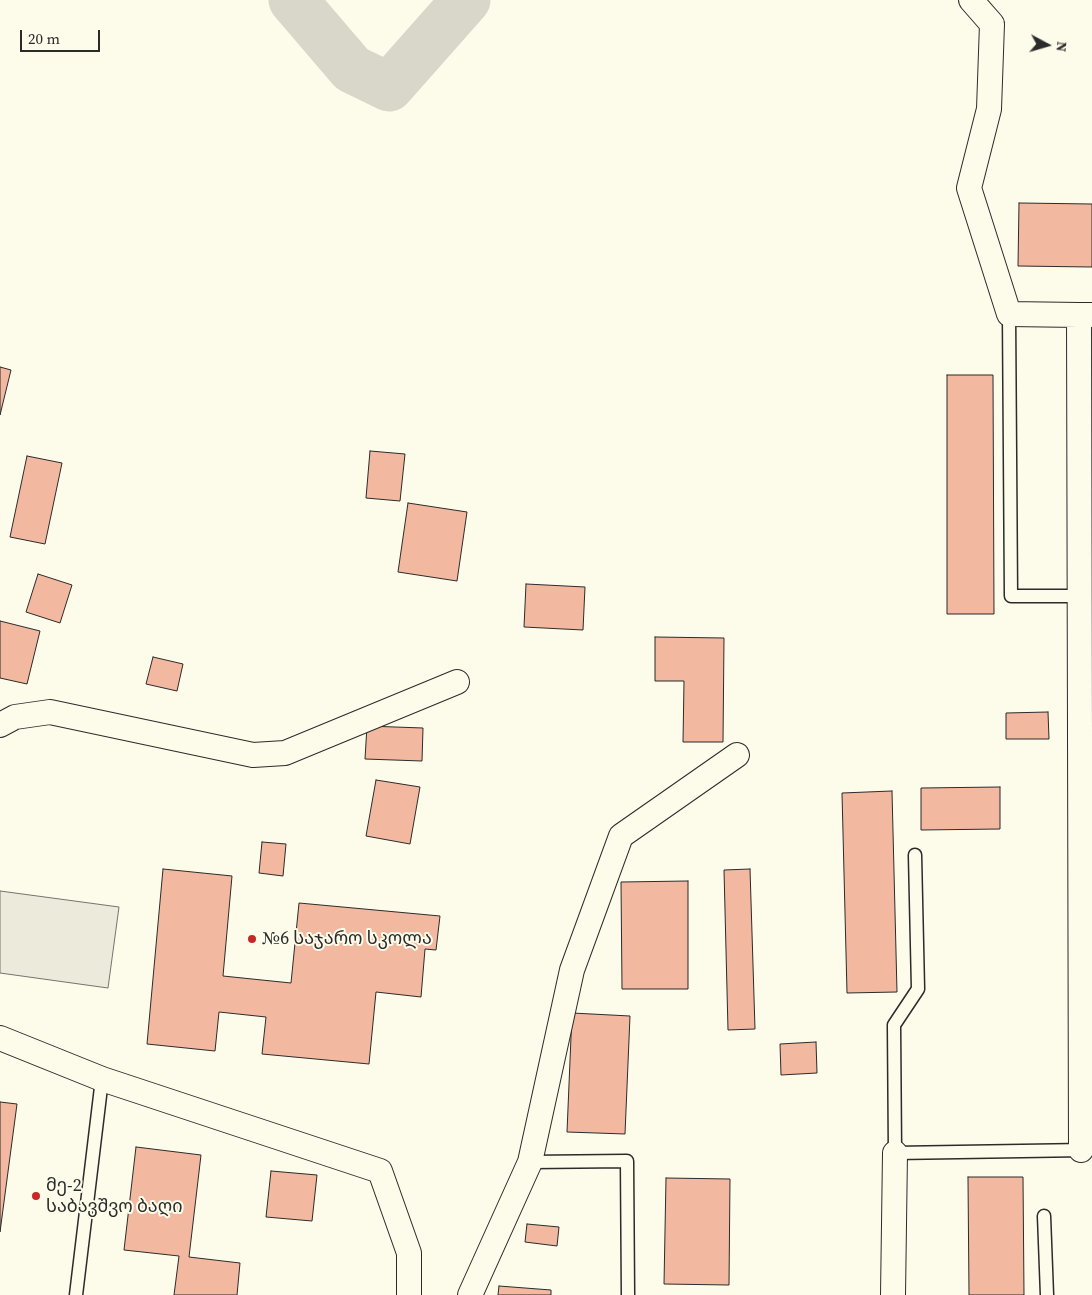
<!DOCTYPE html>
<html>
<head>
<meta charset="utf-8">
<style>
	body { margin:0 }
	#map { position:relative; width:1092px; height:1295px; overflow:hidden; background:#fdfbea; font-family:"Source Serif 4",serif }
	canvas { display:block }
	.north { position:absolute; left:1022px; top:20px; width:50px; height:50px; -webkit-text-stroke:4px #fdfbea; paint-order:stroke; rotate:96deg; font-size:14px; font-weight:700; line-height:20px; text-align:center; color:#2b2b2b }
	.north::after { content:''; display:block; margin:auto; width:18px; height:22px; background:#2b2b2b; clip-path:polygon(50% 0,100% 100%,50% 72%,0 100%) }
	.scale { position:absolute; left:20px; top:30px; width:80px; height:22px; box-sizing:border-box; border:2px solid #2b2b2b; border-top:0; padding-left:6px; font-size:15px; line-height:18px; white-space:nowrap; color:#2b2b2b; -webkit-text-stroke:4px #fdfbea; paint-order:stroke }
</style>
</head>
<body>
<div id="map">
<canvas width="1092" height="1295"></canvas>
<div class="north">N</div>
<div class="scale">20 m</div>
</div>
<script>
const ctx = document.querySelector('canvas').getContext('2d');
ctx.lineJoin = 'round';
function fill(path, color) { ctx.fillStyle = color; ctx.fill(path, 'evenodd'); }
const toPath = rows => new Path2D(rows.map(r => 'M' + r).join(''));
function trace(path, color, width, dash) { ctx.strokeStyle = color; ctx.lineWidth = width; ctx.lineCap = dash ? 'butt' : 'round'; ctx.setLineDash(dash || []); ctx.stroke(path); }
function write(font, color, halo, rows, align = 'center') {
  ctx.font = font + ' "Source Serif 4","Noto Sans Georgian",serif'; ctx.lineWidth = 4; ctx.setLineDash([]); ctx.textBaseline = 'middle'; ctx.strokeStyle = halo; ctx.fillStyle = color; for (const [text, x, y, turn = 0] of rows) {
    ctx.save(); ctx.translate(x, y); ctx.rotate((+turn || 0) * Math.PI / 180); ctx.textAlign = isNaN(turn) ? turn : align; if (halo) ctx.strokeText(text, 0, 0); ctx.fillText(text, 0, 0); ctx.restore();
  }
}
const green = toPath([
	[0,891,119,907,108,988,0,973,0,891]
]);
const river = toPath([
	[293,0,352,69,389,87,466,0]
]);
const building = toPath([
	[1019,203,1092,204,1092,267,1018,266,1019,203],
	[0,367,11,370,0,415,0,367],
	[947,375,993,375,994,614,947,614,947,375],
	[370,451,405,454,400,501,366,498,370,451],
	[27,456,62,463,45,544,10,537,27,456],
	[408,503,467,512,457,581,398,572,408,503],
	[38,574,72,585,60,623,26,612,38,574],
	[526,584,585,587,583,630,524,627,526,584],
	[0,621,40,631,27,684,0,678,0,621],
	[655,637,724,638,723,742,683,742,684,681,655,681,655,637],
	[153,657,183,664,177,691,146,684,153,657],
	[1048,712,1049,739,1006,739,1006,713,1048,712],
	[367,726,423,728,422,761,365,759,367,726],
	[376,780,420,787,410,844,366,836,376,780],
	[1000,787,1000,829,921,830,921,788,1000,787],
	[892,791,897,992,847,993,842,793,892,791],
	[262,842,286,844,283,876,259,873,262,842],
	[163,869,232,876,223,976,291,983,299,903,440,916,436,950,425,949,421,997,376,992,369,1064,262,1054,266,1017,219,1012,215,1051,147,1044,163,869],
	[750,869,755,1029,728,1030,724,870,750,869],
	[688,881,688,989,622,989,621,882,688,881],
	[572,1013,630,1016,625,1134,567,1132,572,1013],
	[816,1042,817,1073,781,1075,780,1044,816,1042],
	[0,1102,17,1104,0,1232,0,1102],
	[136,1147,201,1155,189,1257,240,1263,237,1295,174,1295,179,1256,124,1250,136,1147],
	[271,1171,317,1175,312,1221,266,1217,271,1171],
	[968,1177,1023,1177,1024,1295,969,1295,968,1177],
	[666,1178,730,1179,729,1285,664,1284,666,1178],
	[527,1224,559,1227,557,1246,525,1242,527,1224],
	[499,1286,551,1290,551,1295,498,1295,499,1286]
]);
const lane = toPath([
	[1009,314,1011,596,1079,596],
	[915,855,918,989,894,1025,895,1153,1085,1150],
	[530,1162,627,1161,628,1295],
	[1044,1216,1047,1295],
	[76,1295,102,1079]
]);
const street = toPath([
	[971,0,992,24,989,109,969,188,1009,314,1079,315],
	[0,725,15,717,50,712,253,755,285,753,457,682],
	[0,1038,102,1079,380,1171,409,1253,409,1295],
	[1081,1150,1079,315,1092,315],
	[470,1295,530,1162,572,970,621,836,737,755],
	[893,1295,895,1153]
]);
const markers = [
	[252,939,5,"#c62828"],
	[36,1196,5,"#c62828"]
];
const poiNames = [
	["№6 საჯარო სკოლა",262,939],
	["მე-2",46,1186],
	["საბავშვო ბაღი",46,1207]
];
fill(green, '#ecebdb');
trace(green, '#74746e', 1);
trace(river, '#d8d7c9', 49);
fill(building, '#f2b8a0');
trace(building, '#2b2b2b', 1);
trace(lane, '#2b2b2b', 15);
trace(street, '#2b2b2b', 26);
trace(lane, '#fdfbea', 12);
trace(street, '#fdfbea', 24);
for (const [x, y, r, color] of markers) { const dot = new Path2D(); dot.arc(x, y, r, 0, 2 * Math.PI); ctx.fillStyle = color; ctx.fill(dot); trace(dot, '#fdfbea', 2); }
write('18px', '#2b2b2b', '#fdfbea', poiNames, 'left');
</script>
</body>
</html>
